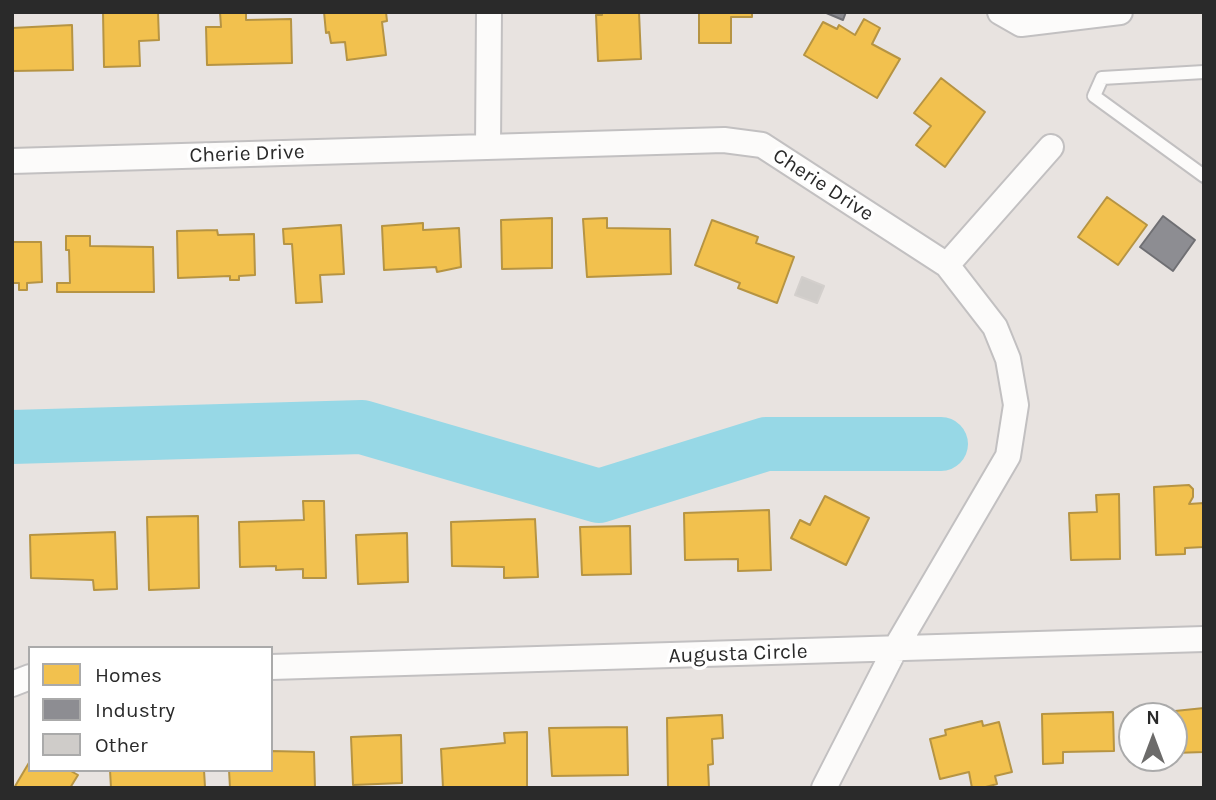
<!DOCTYPE html>
<html>
<head>
<meta charset="utf-8">
<style>
	body { margin:0 }
	#map { position:relative; width:1216px; height:800px; overflow:hidden; background:#e8e3e0; font-family:Karla,sans-serif }
	canvas { display:block }
	.frame { position:absolute; inset:0; border:14px solid #2a2a2a; pointer-events:none }
	.legend { position:absolute; left:28px; top:646px; width:245px; height:126px; box-sizing:border-box; background:#fff; border:2px solid #aaa; margin:0; padding:9px 12px; list-style:none; font-size:21px; color:#2a2a2a }
	.legend li { display:flex; align-items:center; gap:14px; height:35px }
	.legend b { width:35px; border:2px solid #aaa }
	.north { position:absolute; left:1118px; top:702px; width:70px; height:70px; box-sizing:border-box; background:#fff; border:2px solid #aaa; border-radius:50%; rotate:0deg; font-size:19px; font-weight:700; line-height:28px; text-align:center; color:#2a2a2a }
	.north::after { content:''; display:block; margin:auto; width:24px; height:32px; background:#6c6b6a; clip-path:polygon(50% 0,100% 100%,50% 72%,0 100%) }
</style>
</head>
<body>
<div id="map">
<canvas width="1216" height="800"></canvas>
<div class="frame"></div>
<ul class="legend">
<li><b style="height:19px;background:#f2c14e"></b>Homes</li>
<li><b style="height:19px;background:#8d8d92"></b>Industry</li>
<li><b style="height:19px;background:#cfccc9"></b>Other</li>
</ul>
<div class="north">N</div>
</div>
<script>
const ctx = document.querySelector('canvas').getContext('2d');
ctx.lineJoin = 'round';
function fill(path, color) { ctx.fillStyle = color; ctx.fill(path, 'evenodd'); }
const toPath = rows => new Path2D(rows.map(r => 'M' + r).join(''));
function trace(path, color, width, dash) { ctx.strokeStyle = color; ctx.lineWidth = width; ctx.lineCap = dash ? 'butt' : 'round'; ctx.setLineDash(dash || []); ctx.stroke(path); }
function write(font, color, halo, rows, align = 'center') {
  ctx.font = font + ' Karla,sans-serif'; ctx.lineWidth = 7; ctx.setLineDash([]); ctx.textBaseline = 'middle'; ctx.strokeStyle = halo; ctx.fillStyle = color; for (const [text, x, y, turn = 0] of rows) {
    ctx.save(); ctx.translate(x, y); ctx.rotate((+turn || 0) * Math.PI / 180); ctx.textAlign = isNaN(turn) ? turn : align; if (halo) ctx.strokeText(text, 0, 0); ctx.fillText(text, 0, 0); ctx.restore();
  }
}
const homes = toPath([
	[103,12,158,12,159,40,139,41,140,66,104,67,103,12],
	[220,12,246,12,246,20,291,19,292,63,207,65,206,27,221,27,220,12],
	[324,12,386,12,387,21,382,22,386,55,347,60,345,42,331,43,329,32,326,33,324,12],
	[602,12,639,12,641,59,598,61,596,15,602,15,602,12],
	[699,12,752,12,752,17,731,17,731,43,699,43,699,12],
	[864,19,880,28,872,44,900,59,877,98,804,55,823,22,837,29,839,25,855,35,864,19],
	[72,25,73,70,12,71,12,28,72,25],
	[941,78,985,112,945,167,916,145,931,126,914,113,941,78],
	[1107,197,1147,225,1118,265,1078,237,1107,197],
	[552,218,552,268,502,269,501,220,552,218],
	[607,218,607,228,670,229,671,274,587,277,583,219,607,218],
	[712,220,758,237,756,243,794,257,777,303,738,288,740,283,695,265,712,220],
	[423,223,423,230,459,228,461,267,437,272,436,267,384,270,382,226,423,223],
	[341,225,344,274,320,275,322,302,296,303,292,244,284,244,283,229,341,225],
	[217,230,218,235,254,234,255,275,239,276,239,280,230,280,230,276,178,278,177,231,217,230],
	[66,236,90,236,90,246,153,247,154,292,57,292,57,283,70,283,69,250,66,250,66,236],
	[12,242,41,242,42,282,27,283,27,290,19,290,19,283,12,283,12,242],
	[1189,485,1193,489,1193,497,1189,504,1204,503,1204,547,1185,548,1185,554,1156,555,1154,487,1189,485],
	[1119,494,1120,559,1071,560,1069,513,1097,512,1096,495,1119,494],
	[825,496,869,518,846,565,791,538,800,520,810,525,825,496],
	[303,501,324,501,326,578,303,578,303,569,276,570,276,566,240,567,239,522,304,520,303,501],
	[769,510,771,570,738,571,738,559,685,560,684,513,769,510],
	[198,516,199,588,149,590,147,517,198,516],
	[535,519,538,577,504,578,504,567,452,566,451,522,535,519],
	[630,526,631,574,582,575,580,527,630,526],
	[115,532,117,589,94,590,93,580,31,578,30,535,115,532],
	[407,533,408,582,358,584,356,535,407,533],
	[1204,708,1204,752,1174,753,1174,716,1146,716,1146,714,1204,708],
	[1113,712,1114,751,1063,752,1063,763,1043,764,1042,714,1113,712],
	[722,715,723,738,712,739,713,764,708,765,709,788,668,788,667,718,722,715],
	[982,721,983,726,999,722,1012,772,995,776,997,784,982,788,972,788,969,772,940,779,930,739,946,735,945,730,982,721],
	[627,727,628,775,552,776,549,728,627,727],
	[527,732,527,788,443,788,441,749,505,743,504,733,527,732],
	[401,735,402,783,353,785,351,737,401,735],
	[271,751,314,752,315,788,230,788,229,770,271,770,271,751],
	[1149,758,1165,758,1165,764,1149,765,1149,758],
	[30,761,30,770,69,770,78,775,70,788,14,788,30,761],
	[110,770,204,770,205,787,111,788,110,770]
]);
const industry = toPath([
	[824,12,846,12,843,20,824,12],
	[1163,216,1195,240,1173,271,1140,247,1163,216]
]);
const river = toPath([
	[12,437,362,427,599,496,766,444,941,444]
]);
const building = toPath([
	[802,277,824,286,817,303,795,295,802,277]
]);
const lane = toPath([
	[1204,72,1102,78,1094,96,1204,176]
]);
const street = toPath([
	[1000,12,1021,24,1120,12],
	[488,146,489,12],
	[12,161,724,140,762,145,947,265,995,327,1008,359,1016,405,1008,456,895,649,824,788],
	[947,265,1051,147],
	[271,667,1204,639],
	[12,684,30,677]
]);
const streetNames = [
	["Cherie Drive",247,154,-2],
	["Cherie Drive",823,185,33],
	["Augusta Circle",738,654,-2]
];
fill(homes, '#f2c14e');
trace(homes, '#b69443', 2);
fill(industry, '#8d8d92');
trace(industry, '#6f6f73', 2);
trace(river, '#97d8e6', 54);
fill(building, '#cfccc9');
trace(building, '#d3cfcc', 2);
trace(lane, '#c2c0c1', 16);
trace(street, '#c2c0c1', 28);
trace(lane, '#fcfbfa', 12);
trace(street, '#fcfbfa', 24);
write('21px', '#2a2a2a', '#fff', streetNames);
</script>
</body>
</html>
